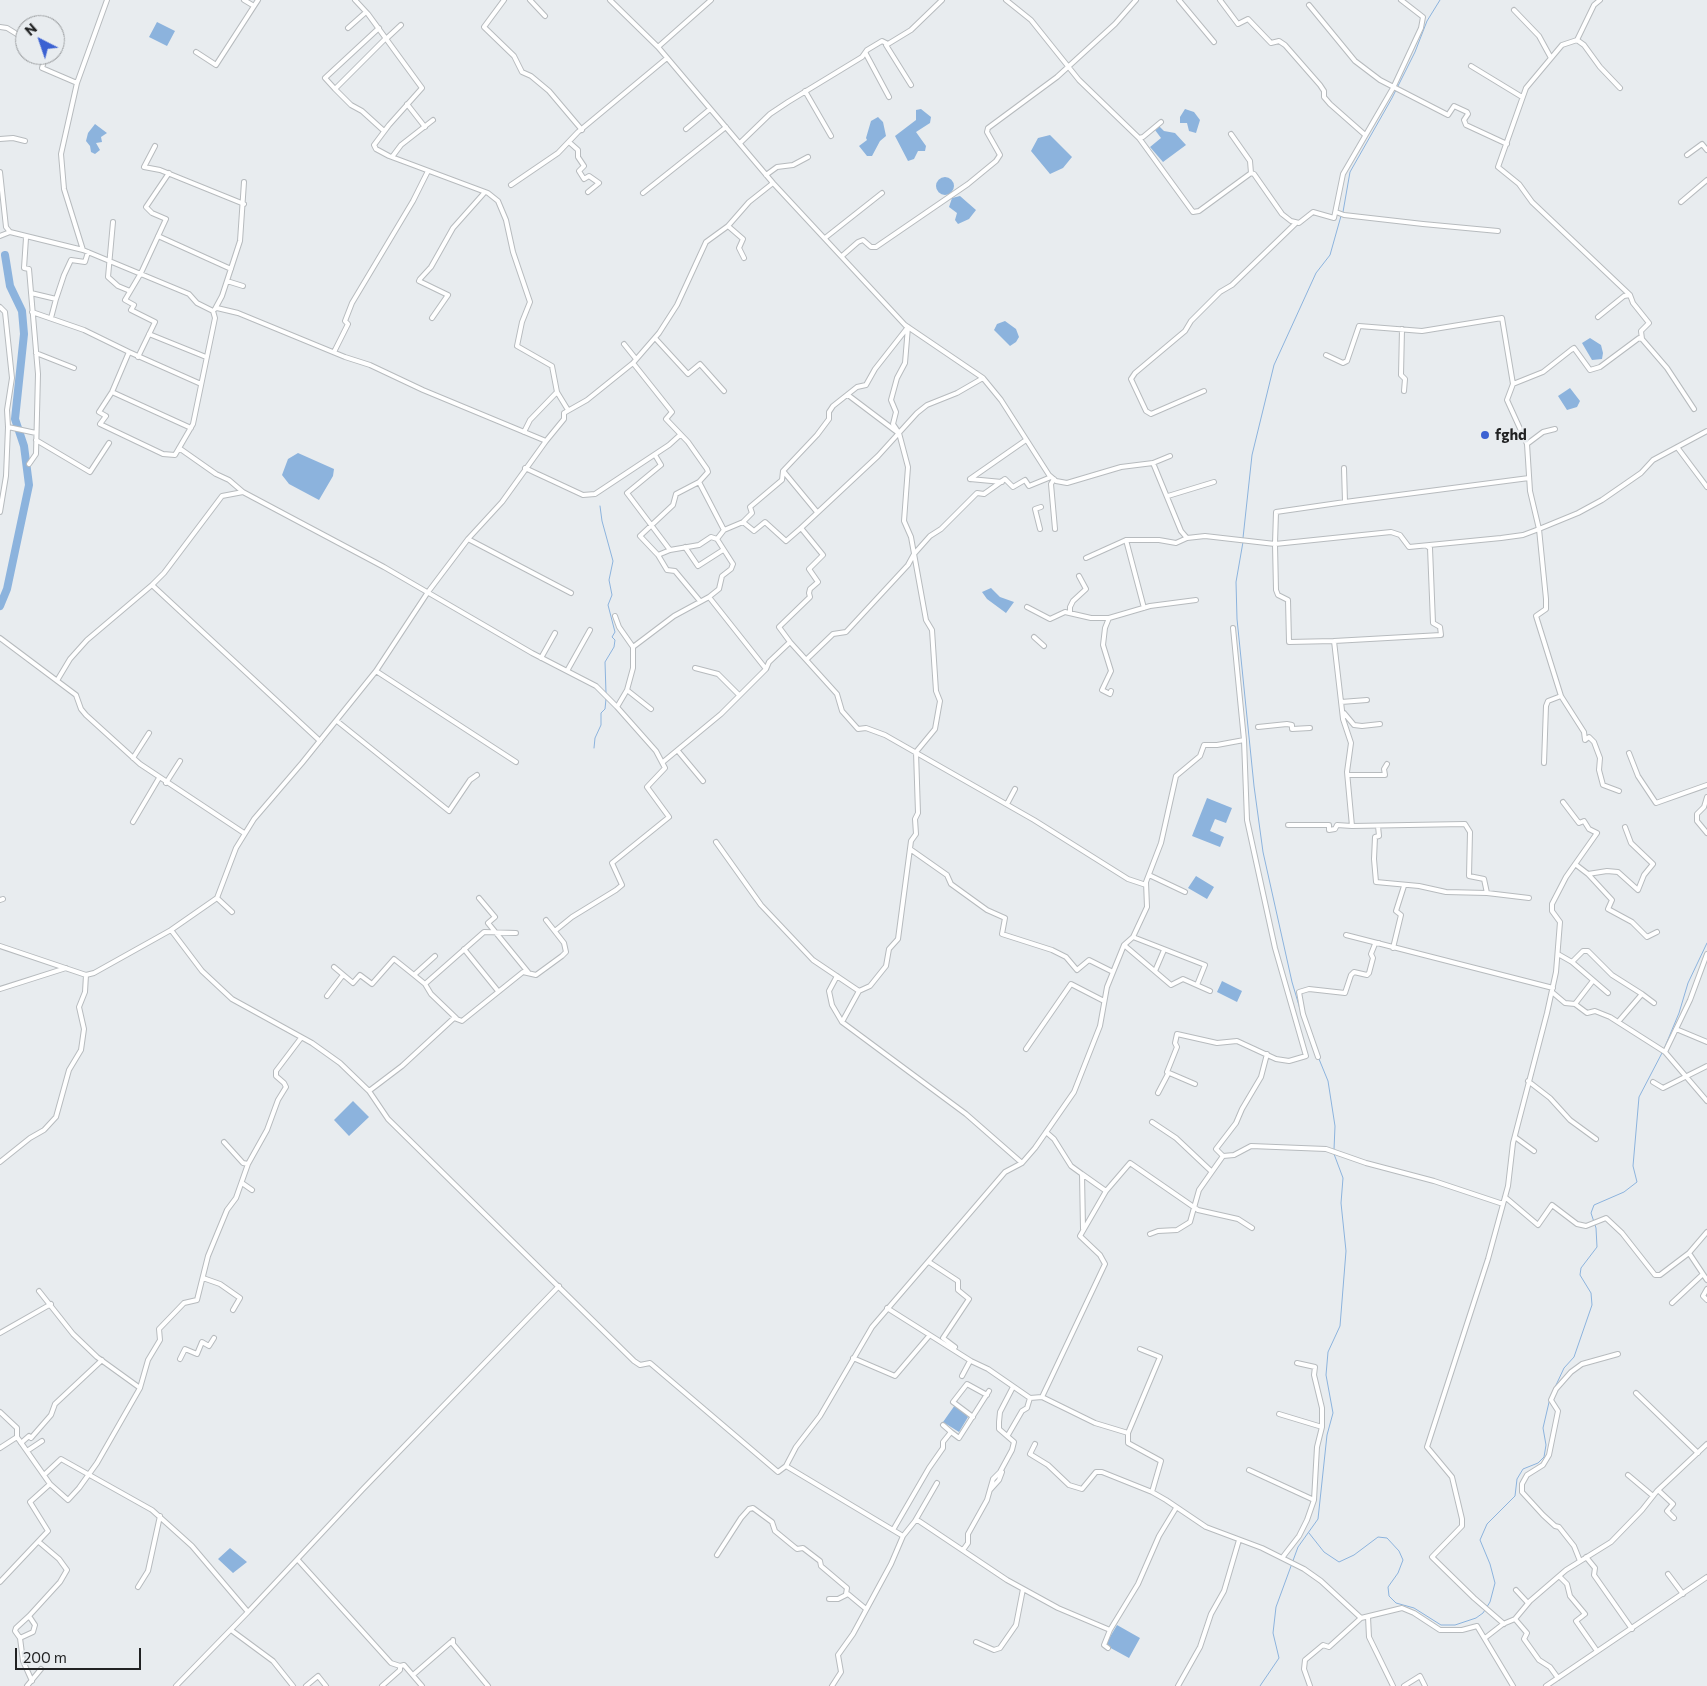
<!DOCTYPE html>
<html>
<head>
<meta charset="utf-8">
<style>
	body { margin:0 }
	#map { position:relative; width:1707px; height:1686px; overflow:hidden; background:#e8ecef; font-family:Commissioner,sans-serif }
	canvas { display:block }
	.north { position:absolute; left:15px; top:15px; width:50px; height:50px; box-sizing:border-box; background:#e8ecef; border:1px solid #989b9d; border-radius:50%; rotate:319deg; font-size:14px; font-weight:700; line-height:20px; text-align:center; color:#212223 }
	.north::after { content:''; display:block; margin:auto; width:18px; height:22px; background:#3b61d2; clip-path:polygon(50% 0,100% 100%,50% 72%,0 100%) }
	.scale { position:absolute; left:15px; top:1648px; width:126px; height:22px; box-sizing:border-box; border:2px solid #212223; border-top:0; padding-left:6px; font-size:15px; line-height:18px; white-space:nowrap; color:#212223; -webkit-text-stroke:4px #e8ecef; paint-order:stroke }
</style>
</head>
<body>
<div id="map">
<canvas width="1707" height="1686"></canvas>
<div class="north">N</div>
<div class="scale">200 m</div>
</div>
<script>
const ctx = document.querySelector('canvas').getContext('2d');
ctx.lineJoin = 'round';
function fill(path, color) { ctx.fillStyle = color; ctx.fill(path, 'evenodd'); }
const toPath = rows => new Path2D(rows.map(r => 'M' + r).join(''));
function trace(path, color, width, dash) { ctx.strokeStyle = color; ctx.lineWidth = width; ctx.lineCap = dash ? 'butt' : 'round'; ctx.setLineDash(dash || []); ctx.stroke(path); }
function write(font, color, halo, rows, align = 'center') {
  ctx.font = font + ' Commissioner,sans-serif'; ctx.lineWidth = 5; ctx.setLineDash([]); ctx.textBaseline = 'middle'; ctx.strokeStyle = halo; ctx.fillStyle = color; for (const [text, x, y, turn = 0] of rows) {
    ctx.save(); ctx.translate(x, y); ctx.rotate((+turn || 0) * Math.PI / 180); ctx.textAlign = isNaN(turn) ? turn : align; if (halo) ctx.strokeText(text, 0, 0); ctx.fillText(text, 0, 0); ctx.restore();
  }
}
const water = toPath([
	[157,22,175,31,167,46,149,37],
	[921,109,931,117,930,123,916,132,926,146,925,151,918,151,914,159,908,161,895,136,916,120,916,110],
	[1185,109,1194,112,1200,120,1196,133,1189,131,1187,123,1180,123,1180,117],
	[878,117,883,122,886,136,880,141,872,156,867,156,859,146,867,140,866,138,871,121],
	[95,124,107,133,101,137,102,142,96,143,100,150,95,154,91,152,90,146,86,141,88,133],
	[1159,126,1164,131,1175,133,1186,145,1163,162,1150,147,1161,138,1155,130],
	[1050,135,1072,157,1063,168,1050,174,1031,151,1038,138],
	'936 186a9 9 0 1 1 18 0a9 9 0 1 1-18 0Z',
	[960,196,976,210,969,219,958,224,955,220,957,213,949,207,952,198],
	[1005,321,1016,329,1019,337,1016,342,1010,346,994,330,997,324],
	[1590,338,1601,345,1603,353,1602,359,1592,360,1582,343],
	[1570,388,1580,401,1577,407,1567,410,1558,396],
	[298,453,334,469,333,476,319,500,289,484,282,475,288,459],
	[991,588,1000,597,1014,602,1006,613,987,599,982,592],
	[1207,798,1232,808,1226,823,1215,819,1210,831,1224,837,1220,847,1192,836],
	[1196,876,1214,887,1207,899,1188,888],
	[1222,981,1242,991,1237,1002,1217,992],
	[353,1101,369,1117,349,1136,334,1120],
	[955,1405,968,1417,959,1432,943,1422],
	[230,1548,247,1562,233,1573,218,1559],
	[1117,1625,1140,1638,1129,1658,1107,1646,1107,1642]
]);
const stream = toPath([
	[1343,212,1350,172,1392,98,1415,52,1427,21,1440,0],
	[600,506,602,521,613,561,609,580,612,595,608,605,615,632,612,637,615,640,614,647,605,662,606,693],
	[1243,538,1252,455,1274,365,1316,273,1330,255,1341,216],
	[1243,542,1236,582,1237,619,1254,786,1263,852,1292,982,1300,1009],
	[594,748,595,738,601,725,601,713,605,709,606,699],
	[1664,1049,1679,1013,1688,983,1707,943],
	[1319,1059,1328,1081,1335,1126,1334,1150],
	[1309,1533,1324,1552,1339,1562,1354,1555,1378,1537,1387,1538,1399,1551,1403,1560,1398,1573,1388,1587,1389,1596,1396,1603,1414,1608,1441,1625,1455,1625,1476,1618,1483,1613,1490,1602,1495,1583,1490,1564,1480,1540,1487,1524,1515,1496,1517,1479,1523,1469,1538,1463,1544,1457,1546,1445,1543,1428,1550,1398,1564,1368,1574,1357,1592,1305,1591,1293,1580,1275,1581,1268,1597,1247,1596,1228,1591,1213,1594,1205,1624,1192,1637,1182,1633,1166,1639,1097,1662,1053],
	[1260,1686,1279,1658,1273,1633,1276,1607,1298,1547,1318,1519,1327,1435,1333,1413,1326,1375,1328,1352,1340,1326,1346,1251,1341,1203,1343,1178,1334,1154]
]);
const river = toPath([
	[0,606,7,589,29,485,24,446,15,419,24,334,22,311,10,286,5,255]
]);
const minor = toPath([
	[244,0,254,6],
	[355,0,368,14,422,88,389,125,374,145,376,149,389,156,488,193,498,201,506,220,513,252,530,302,522,322,517,346,552,366,557,392,568,410],
	[504,0,484,27,514,56,522,72,531,76,549,91,582,130],
	[530,0,545,16],
	[610,0,658,47],
	[711,0,658,47,773,183,905,325,983,378],
	[1006,0,1031,20,1079,80,1139,138,1143,137,1161,122],
	[1179,0,1214,42],
	[1220,0,1238,24,1248,19,1271,43,1279,41,1285,45,1320,85,1324,91,1324,97,1330,104,1364,134],
	[1600,0,1594,5,1577,40,1562,45,1526,88,1498,167,1519,184,1532,202,1630,295,1633,303,1649,323,1641,331,1642,339,1667,368,1694,409],
	[1309,5,1355,61,1380,80,1448,115,1454,106,1467,112,1468,114,1464,120,1466,125,1507,144],
	[1514,10,1539,36,1551,58],
	[0,27,7,28,25,39],
	[348,28,366,12],
	[386,39,401,25],
	[1577,40,1584,45,1600,67,1620,88],
	[886,45,911,85],
	[196,52,216,65,258,0],
	[866,54,889,97],
	[46,55,42,68,77,83],
	[1471,66,1522,97],
	[335,89,325,78,379,28],
	[805,91,831,136],
	[407,104,425,127],
	[686,129,710,109],
	[384,131,362,111,351,105,335,89,386,38],
	[1231,134,1250,161,1251,173],
	[1139,138,1193,212,1199,211,1251,173],
	[0,139,13,138,25,141],
	[569,142,578,150,578,157,584,166,579,171,584,179,589,176,599,183,588,192],
	[740,143,770,114,788,102,862,57,867,50,882,41,888,44,911,30,942,0],
	[155,146,144,167,160,170,244,204],
	[1687,155,1702,144,1707,150],
	[392,157,401,145,433,120],
	[0,172,6,227,10,232,83,250,189,294,197,303,213,311,215,318,193,424,175,455,163,454,100,424,106,416,99,412,112,392,129,352,201,384],
	[1251,173,1254,174,1282,214,1291,221,1299,223,1313,212,1334,218,1343,174,1393,88,1421,28,1423,17,1401,0],
	[766,175,777,167,793,165,808,157],
	[511,185,558,153,578,132,667,58],
	[643,193,726,127],
	[1681,202,1707,180],
	[1336,212,1344,215,1423,224,1498,231],
	[113,222,108,277,118,286,130,291],
	[728,226,743,239,739,248,744,258],
	[0,236,10,232],
	[158,236,231,269],
	[26,238,24,268,29,269,38,374,36,454,29,464],
	[825,238,882,193],
	[83,250,64,189,61,154,77,83,107,0],
	[842,256,858,242,863,240,871,247,876,247,968,184,996,161,1000,155,987,132,988,128,1057,77,1115,24,1136,0],
	[227,281,243,286],
	[31,293,56,299,51,318],
	[56,299,64,275,71,260,85,262,88,252],
	[0,307,5,312,12,378,7,410,8,427,6,476,0,512],
	[215,309,222,296,240,241,244,182],
	[32,312,84,330,129,352],
	[1598,317,1624,296,1630,295],
	[432,318,448,295,419,281,420,279,431,267,453,228,485,192],
	[1402,329,1401,375,1405,379,1404,391],
	[149,334,206,357],
	[655,338,688,374,700,364,724,391],
	[624,344,636,359],
	[334,352,348,324,345,321,352,303,413,201,428,171],
	[36,353,74,368],
	[1326,355,1343,363,1347,361,1359,326,1422,331,1502,318,1513,384],
	[138,357,155,322,131,310,134,305,125,300,141,273,166,219,152,213,146,207,169,173],
	[633,363,659,333,677,305,706,242,728,226,749,202,773,183],
	[1204,391,1151,414,1146,411,1131,379,1135,373,1185,331,1191,321,1220,292,1232,285,1296,223],
	[112,392,191,428],
	[848,395,897,432],
	[8,427,36,433],
	[524,432,530,420,557,392],
	[36,440,90,472,109,443],
	[546,441,564,419,564,413,587,400,633,363,672,412,666,419,688,442,707,469,708,472,699,482,724,530,717,539,733,564,731,569,722,576,719,589,709,597,766,669],
	[1527,444,1543,432,1555,429],
	[1677,447,1707,487],
	[179,448,216,474,229,480,243,492],
	[655,455,661,465,627,493,670,550],
	[1153,463,1170,456],
	[525,468,583,495,595,494,669,445,680,435],
	[784,472,817,512],
	[970,479,1026,440],
	[970,479,1002,482],
	[1054,479,1051,484,1055,529],
	[699,482,676,494,673,505,640,536,658,555,670,550,699,545,711,537,717,539],
	[1168,496,1214,482],
	[1345,502,1529,478],
	[743,522,754,531,765,522,786,541,801,528],
	[1040,529,1035,509,1041,507],
	[724,530,743,522,752,513,750,507,782,480,783,471,817,435,829,419,829,412,833,406,857,387,866,385,875,369,908,327],
	[468,539,571,593],
	[1126,540,1144,608],
	[685,547,698,566,723,550],
	[658,555,667,570,675,571,700,601],
	[1086,558,1126,540,1159,540,1176,543,1187,538,1205,536,1275,544,1276,512,1345,502,1344,468],
	[1027,607,1050,619,1065,612,1091,618,1109,618,1150,606,1196,600],
	[1070,613,1070,607,1073,601,1086,589,1079,576],
	[615,616,619,627,633,647],
	[1109,618,1105,628,1103,645,1111,671,1102,690,1110,694,1111,691],
	[1233,628,1244,740],
	[1034,637,1044,646],
	[0,638,76,695,81,709,86,715,140,764,244,833],
	[1334,641,1441,635,1440,627,1433,623,1430,548,1427,546],
	[790,642,779,627,810,597,809,593,810,589,818,582,809,569,823,555,801,528,878,456,917,413,927,405,957,393,983,378,1001,400,1049,475,1056,481,1067,483,1121,467,1153,463,1181,531,1187,538],
	[541,658,555,633],
	[807,659,833,634,846,632,908,565,914,554,930,536,941,529,977,493,984,494,1005,479,1013,487,1025,480,1029,486,1051,477],
	[695,668,718,674,739,695],
	[376,671,516,762],
	[567,671,590,630],
	[58,679,70,659,87,640,152,585],
	[627,690,633,668,633,647,674,616,709,597],
	[1561,696,1584,732,1585,740,1589,737,1594,742,1600,758,1599,770,1603,785,1619,791],
	[1341,702,1367,700],
	[617,707,627,690,651,709],
	[1344,713,1354,725,1362,726,1380,724],
	[337,721,449,811,470,780,477,775],
	[1258,727,1287,724,1292,725,1292,729,1310,728],
	[320,741,152,585,164,573,222,496,243,492,384,567,532,653,596,686,617,707,656,751,665,768,647,787,669,817,612,863,622,885,616,890,572,917,556,930],
	[678,751,703,781],
	[1629,753,1638,776,1656,803,1707,785],
	[133,758,149,733],
	[663,762,721,714,766,669,769,662,790,642,837,694,842,711,858,729,866,728,885,735,1034,820,1128,879,1146,885],
	[1544,763,1546,706,1548,701,1561,696,1536,616,1546,609,1546,599,1539,529,1578,513,1602,500,1641,473,1653,460,1707,431],
	[1348,775,1385,775,1384,769,1387,764],
	[166,783,180,761],
	[1707,797,1704,807,1697,814,1697,821,1707,833],
	[1007,804,1015,789],
	[133,822,159,778],
	[1288,825,1329,825,1329,830,1335,829,1337,825,1352,826],
	[1378,826,1379,836,1375,837,1374,859,1376,882,1419,886,1446,892,1487,893],
	[716,842,761,905,813,960,859,991,842,1022],
	[910,849,947,875,951,884,987,910,1005,918,1002,934,1052,950,1066,957,1077,970,1089,960,1113,972],
	[1575,864,1588,874,1607,871,1618,872,1638,890,1644,875,1653,864,1631,843,1625,827],
	[1588,874,1612,900,1608,909,1632,922,1647,937,1657,932],
	[1149,875,1185,892],
	[217,898,232,912],
	[479,898,495,917,488,923,528,972],
	[1529,898,1487,893,1484,879,1469,876,1470,832,1465,824,1352,826,1347,772,1351,743,1343,719,1334,641,1289,642,1288,600,1278,595,1276,590,1275,544,1391,532,1400,535,1409,547,1501,538,1523,535,1539,529,1530,491,1527,444,1507,400,1513,384,1543,372,1571,350,1574,348,1590,370,1600,367,1639,338,1642,339],
	[0,900,3,899],
	[171,930,217,898,236,848,254,819,302,763,376,671,428,592,468,539,502,502,546,441,423,390,370,365,345,357,238,313,217,308],
	[1346,935,1553,988],
	[1133,937,1205,965,1197,985],
	[1124,945,1133,937,1147,907,1146,882,1161,843,1176,776,1200,756,1204,745,1217,745,1244,740,1247,820,1275,948,1306,1056,1289,1061,1276,1059,1237,1041,1217,1043,1177,1034,1175,1043,1177,1047,1167,1072,1195,1084],
	[0,946,86,975,94,973,171,930,202,971,232,999,312,1043,340,1063,369,1091,388,1119,634,1361,640,1365,650,1363,778,1472,786,1466,796,1447,820,1416,872,1327,1005,1172,1022,1163,1035,1148,1074,1092,1100,1026,1107,987,1124,945,1171,985,1183,979,1210,991],
	[1393,948,1401,915,1396,911,1404,886],
	[464,949,498,991],
	[1558,954,1572,962,1583,951,1588,951,1612,975,1642,994],
	[1572,962,1608,993],
	[334,967,353,983,360,975,372,984,394,959,414,975],
	[1155,971,1164,950],
	[837,976,829,991,832,1005,842,1022,966,1114,1022,1163],
	[425,984,414,975,435,956],
	[0,989,66,968],
	[859,991,870,986,886,966,889,949,898,939,911,841,916,834,915,819,918,813,916,752,935,729,940,701,936,691,932,630,926,620,911,537,904,521,908,467,899,433,893,424,896,412,891,400,897,378,905,363,908,327],
	[1552,992,1565,1003,1575,1004,1587,1013,1595,1011,1610,1017,1665,1052,1707,1101],
	[327,996,343,975],
	[1575,1004,1592,982],
	[456,1018,431,994,425,984,484,932,516,933],
	[1618,1022,1642,994,1654,1003],
	[1676,1029,1707,1042],
	[1026,1049,1071,984,1104,1001],
	[1665,1052,1690,1000,1707,954],
	[1318,1057,1303,1014,1299,992,1309,989,1345,993,1351,975,1354,972,1367,975,1369,973,1373,958,1371,954,1375,944,1379,943],
	[1528,1081,1550,1098,1570,1120,1596,1139],
	[1653,1082,1663,1088,1707,1066],
	[369,1091,402,1066,454,1018,462,1021,523,972,536,975,562,956,566,952,564,943,546,920],
	[1158,1093,1168,1074],
	[1152,1122,1176,1138,1211,1171],
	[1046,1132,1054,1139,1071,1166,1082,1174,1083,1229],
	[1515,1137,1534,1151],
	[224,1142,243,1163,248,1164],
	[1223,1156,1234,1155,1251,1146,1326,1149,1366,1163,1434,1181,1503,1204],
	[0,1162,30,1138,44,1130,56,1117,69,1070,81,1050,84,1029,79,1007,85,992,86,975],
	[242,1183,252,1190],
	[1106,1191,1130,1163,1198,1210,1238,1219,1252,1228],
	[1505,1197,1538,1225,1552,1205,1577,1224,1586,1226,1606,1218,1622,1233,1655,1275,1660,1275,1689,1253],
	[1707,1232,1689,1253,1707,1280],
	[1150,1234,1158,1231,1177,1230,1190,1222,1199,1190,1223,1156,1216,1149,1236,1123,1242,1109,1261,1077,1267,1054],
	[929,1262,958,1281,958,1290,969,1299,943,1338,955,1347],
	[203,1278,220,1284,240,1298,233,1310],
	[1707,1289,1703,1296,1707,1300],
	[39,1291,73,1334,97,1357,140,1388],
	[1672,1303,1703,1274],
	[887,1308,971,1361,988,1369,1030,1398,1042,1397,1095,1423,1128,1433,1128,1443,1161,1461,1152,1492,1166,1500,1206,1527,1262,1548,1304,1569,1321,1581,1361,1618,1402,1608,1414,1613,1440,1630,1462,1630,1477,1626,1513,1686],
	[0,1333,51,1304],
	[853,1358,895,1376,929,1336],
	[180,1359,185,1349,197,1354,202,1342,209,1346,214,1338],
	[1297,1363,1315,1367,1314,1375,1322,1408,1322,1427],
	[962,1376,970,1361],
	[1636,1393,1698,1453],
	[1042,1397,1105,1264,1100,1255,1080,1236,1106,1191,1082,1174],
	[0,1412,17,1428,17,1437,50,1484,30,1502,48,1531,0,1582],
	[1279,1414,1322,1427,1317,1447,1314,1500,1307,1520,1299,1536,1282,1558],
	[973,1417,953,1402,967,1384,987,1395],
	[951,1432,959,1438,989,1391],
	[1128,1433,1160,1357,1140,1349],
	[1008,1435,1022,1411,1027,1408,1030,1398],
	[21,1443,29,1436,31,1438,51,1415,55,1404,102,1360],
	[1035,1444,1030,1454,1048,1465,1069,1485,1082,1489,1096,1472,1102,1472,1152,1492],
	[0,1448,17,1437],
	[27,1451,42,1441],
	[786,1466,903,1536,891,1564,853,1634,838,1655,841,1672,832,1686],
	[1249,1470,1314,1500],
	[44,1475,61,1459,152,1510,192,1546,248,1612,176,1686],
	[1628,1475,1653,1496],
	[50,1484,68,1500,79,1488,97,1463,140,1388,148,1360,160,1340,159,1329,184,1303,197,1300,208,1256,227,1210,236,1198,248,1164,267,1130,278,1100,286,1087,284,1083,276,1076,276,1071,301,1038],
	[990,1490,999,1480,1002,1472],
	[1658,1490,1673,1504,1667,1511,1674,1518],
	[915,1521,937,1483],
	[893,1530,929,1468,943,1448,943,1442,951,1432,943,1425],
	[903,1536,915,1521,919,1521,1007,1580,1058,1608,1110,1630,1138,1584,1159,1536,1176,1508],
	[963,1550,968,1543,968,1534,987,1500,993,1479,1000,1472,1012,1450,1014,1442,999,1429,999,1422,1000,1412,1013,1387],
	[717,1555,741,1518,749,1509,753,1508,772,1522,775,1531,792,1545,797,1549,803,1548,820,1561,821,1566,847,1588,846,1594],
	[1586,1557,1595,1568,1594,1575,1632,1629],
	[298,1560,391,1663,400,1666,400,1670,382,1686],
	[1580,1561,1574,1546,1559,1527,1555,1526,1543,1515,1522,1492,1522,1484,1527,1475,1543,1465,1549,1455,1558,1411,1551,1400,1556,1389,1571,1372,1582,1364,1618,1354],
	[1668,1574,1683,1594],
	[1559,1576,1567,1584,1570,1596,1585,1614,1576,1621,1597,1651],
	[138,1587,148,1571,160,1516],
	[1516,1590,1528,1603],
	[829,1599,838,1599,848,1594,866,1609],
	[248,1612,362,1490,559,1286],
	[29,1616,60,1582,67,1570,59,1559,39,1542],
	[1368,1617,1369,1637,1393,1686],
	[1515,1619,1527,1633,1524,1639,1539,1660,1550,1667,1558,1678],
	[1504,1624,1474,1598,1432,1557,1462,1526,1462,1519,1452,1477,1427,1447,1488,1259,1508,1186,1513,1143,1547,1013,1556,972,1560,922,1552,911,1552,904,1566,877,1597,833,1589,829,1584,821,1579,823,1563,802],
	[231,1630,273,1661,293,1686],
	[20,1638,33,1632,35,1625,29,1616,16,1628,15,1631,20,1638,23,1661,32,1681],
	[1485,1638,1503,1624,1515,1619,1530,1601,1566,1570,1611,1542,1642,1510,1657,1491,1707,1444],
	[453,1640,453,1644,488,1686],
	[976,1642,994,1650,1000,1648,1016,1625,1023,1589],
	[1108,1648,1104,1645,1110,1630],
	[400,1666,404,1665,422,1686],
	[413,1675,451,1642,453,1644],
	[27,1686,41,1669],
	[306,1686,318,1676,326,1686],
	[1178,1686,1200,1647,1211,1614,1224,1591,1239,1540],
	[1310,1686,1304,1669,1305,1660,1323,1645,1329,1647,1361,1618],
	[1404,1686,1420,1676,1425,1686],
	[1546,1686,1707,1577]
]);
const markers = [
	[1485,435,5,"#3b61d2"]
];
const poiNames = [
	["fghd",1495,435]
];
fill(water, '#8cb3dd');
trace(stream, '#8cb3dd', 1);
trace(river, '#8cb3dd', 8);
trace(minor, '#b7bbbe', 6);
trace(minor, '#fff', 4);
for (const [x, y, r, color] of markers) { const dot = new Path2D(); dot.arc(x, y, r, 0, 2 * Math.PI); ctx.fillStyle = color; ctx.fill(dot); trace(dot, '#e8ecef', 2); }
write('bold 15px', '#212223', '#e8ecef', poiNames, 'left');
</script>
</body>
</html>
